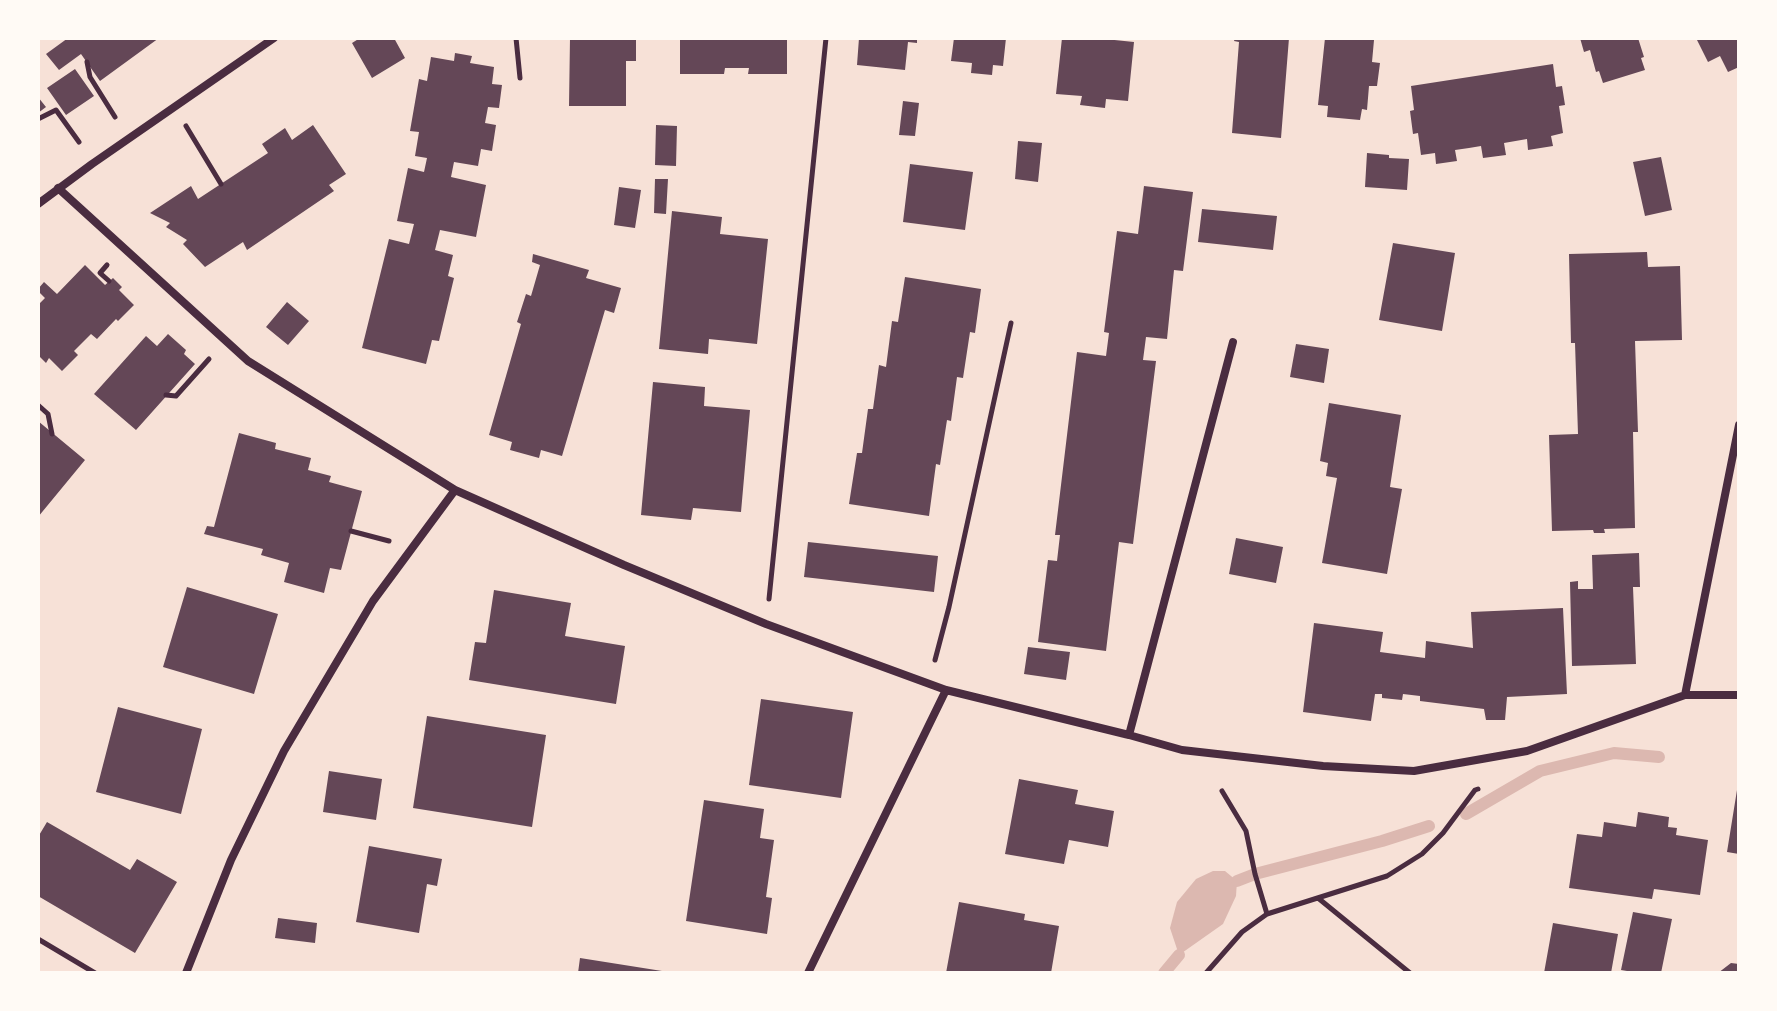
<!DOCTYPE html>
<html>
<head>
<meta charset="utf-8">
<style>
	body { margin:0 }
	#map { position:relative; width:1777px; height:1011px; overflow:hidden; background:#f7e1d7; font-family:"Source Serif 4",serif }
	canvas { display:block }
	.frame { position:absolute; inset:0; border:40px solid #fffaf5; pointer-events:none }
</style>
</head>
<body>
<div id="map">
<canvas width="1777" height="1011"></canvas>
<div class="frame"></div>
</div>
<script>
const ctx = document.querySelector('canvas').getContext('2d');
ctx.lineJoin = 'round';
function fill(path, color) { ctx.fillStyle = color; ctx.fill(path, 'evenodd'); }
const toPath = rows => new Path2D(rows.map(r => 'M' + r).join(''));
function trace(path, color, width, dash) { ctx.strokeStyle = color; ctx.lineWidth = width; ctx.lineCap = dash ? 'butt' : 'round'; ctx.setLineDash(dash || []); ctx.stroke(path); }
const water = toPath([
	[1213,871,1225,871,1237,881,1236,896,1223,924,1179,955,1170,928,1177,902,1196,879]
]);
const stream = toPath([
	[1466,814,1540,771,1614,753,1659,757],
	[1237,881,1255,874,1382,841,1429,826],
	[1164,973,1179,955]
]);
const building = toPath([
	[68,38,159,38,100,81,81,54,59,70,46,54],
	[360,38,394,38,405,58,372,78,352,43],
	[570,38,636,38,636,61,626,61,626,106,569,106],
	[680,38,787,38,787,74,748,74,749,68,725,68,724,74,680,74],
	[859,38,917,38,917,43,908,42,905,70,857,65],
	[954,38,1006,38,1003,66,993,65,992,75,971,73,972,63,951,61],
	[1062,38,1095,38,1134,42,1128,101,1106,99,1105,108,1080,105,1082,96,1056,94],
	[1235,38,1289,38,1281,138,1232,133,1239,42,1234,41],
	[1325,38,1374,40,1372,62,1380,63,1377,86,1369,86,1367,110,1362,109,1360,120,1327,117,1328,106,1318,105],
	[1580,38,1638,38,1644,57,1641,58,1645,70,1603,83,1599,71,1596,72,1590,50,1584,52],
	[1696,38,1739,38,1739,67,1728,72,1720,56,1708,62],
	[455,53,472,56,470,63,494,67,492,84,502,85,499,108,488,107,485,123,496,125,492,151,481,149,478,166,454,162,451,177,486,185,476,237,440,230,435,250,453,255,448,276,454,278,439,341,432,340,426,364,362,348,389,239,409,244,414,224,397,221,408,168,424,172,427,158,415,156,419,132,410,131,419,79,427,81,431,57,454,61],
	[1553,64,1556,87,1562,86,1565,105,1559,106,1563,133,1551,136,1553,146,1528,150,1527,139,1504,143,1506,155,1483,158,1481,146,1469,148,1455,150,1457,161,1436,164,1435,153,1421,155,1418,133,1413,134,1410,111,1414,110,1411,86],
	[75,69,94,96,66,115,47,88],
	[38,97,46,107,38,113],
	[903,101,919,103,915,136,899,135],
	[313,125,346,174,329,185,334,191,247,250,243,242,205,267,183,244,187,240,166,227,170,223,150,213,191,186,198,199,268,153,262,144,285,128,292,140],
	[656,125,677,126,676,166,655,165],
	[1018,141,1042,143,1038,182,1015,179],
	[1367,153,1389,155,1389,158,1409,159,1407,190,1365,187],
	[1661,157,1672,210,1645,216,1633,162],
	[910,164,973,172,965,230,903,222],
	[655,179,668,179,666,214,654,213],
	[1144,186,1193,192,1183,271,1174,270,1167,339,1146,337,1143,360,1156,361,1133,544,1119,542,1106,651,1038,642,1048,560,1057,561,1060,535,1055,535,1077,352,1106,356,1109,333,1104,332,1117,231,1138,234],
	[619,187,641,190,635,228,614,225],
	[1202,209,1277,216,1273,250,1198,242],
	[672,211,722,217,720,234,768,239,757,344,709,339,708,354,659,349],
	[1393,243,1455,253,1442,331,1379,320],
	[1647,252,1648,267,1680,266,1682,340,1635,341,1638,432,1633,432,1635,528,1604,529,1605,533,1594,533,1593,530,1552,531,1549,435,1578,434,1575,343,1571,343,1569,254],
	[533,254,589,270,586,278,621,288,614,313,605,310,562,456,541,450,539,458,510,450,512,442,489,435,521,324,517,322,526,294,531,296,540,265,532,262],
	[85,265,105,285,113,278,122,287,119,290,134,305,118,321,116,319,97,339,91,334,74,351,78,355,62,371,49,358,46,363,38,355,38,305,45,298,38,291,38,289,44,282,57,294],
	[905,277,981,289,975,333,970,332,963,378,957,377,951,421,947,420,940,465,936,464,929,516,849,504,857,453,862,453,868,409,873,409,879,365,886,367,892,321,898,322],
	[287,302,309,321,288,345,266,327],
	[168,334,186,350,184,354,195,364,136,430,94,394,146,336,157,346],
	[1296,344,1329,349,1324,383,1290,377],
	[653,382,705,387,704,406,750,410,741,512,693,508,691,520,641,515],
	[1329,403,1401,415,1390,487,1402,489,1387,574,1322,563,1337,478,1326,476,1328,463,1320,461],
	[38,421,85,460,38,517],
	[239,433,276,443,275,449,311,458,308,470,331,476,329,482,362,491,341,570,330,568,324,593,284,582,289,563,261,555,263,549,204,534,207,526,214,527],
	[1236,538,1283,547,1276,583,1229,574],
	[808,542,938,556,934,592,804,577],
	[1639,553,1640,587,1633,587,1636,664,1572,666,1570,582,1578,581,1578,589,1593,589,1592,555],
	[187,587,278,614,254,694,163,667],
	[494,590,571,603,565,636,625,646,616,704,469,680,475,642,486,643],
	[1563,608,1567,694,1507,697,1505,720,1486,720,1484,709,1420,701,1420,696,1403,694,1402,700,1382,698,1382,694,1375,694,1371,721,1303,712,1314,623,1383,632,1380,652,1425,658,1426,641,1473,648,1471,612],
	[1028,647,1070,652,1066,680,1024,674],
	[761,699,853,712,841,798,749,785],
	[118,707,202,729,181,814,96,792],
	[427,716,546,735,532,827,413,808],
	[329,771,382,779,376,820,323,812],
	[1019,779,1078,790,1075,804,1114,811,1108,847,1069,840,1064,864,1005,854],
	[1737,790,1739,790,1739,854,1727,852],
	[704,800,764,809,760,838,774,840,766,897,772,898,767,934,686,921],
	[1638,812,1669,817,1668,827,1677,828,1676,835,1708,840,1700,895,1654,889,1652,899,1569,888,1577,834,1602,837,1604,822,1636,827],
	[47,822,130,870,137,859,177,882,135,953,38,896,38,837],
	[369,846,442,859,437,886,427,884,419,933,356,922],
	[959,902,1025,914,1024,920,1059,926,1051,973,1027,971,1027,973,946,973],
	[1633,912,1672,919,1661,973,1639,973,1621,970],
	[278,918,317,923,315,943,275,938],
	[1553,923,1618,934,1611,973,1544,973],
	[580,958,662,971,662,973,578,973],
	[1731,963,1739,964,1739,973,1718,973]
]);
const path = toPath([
	[516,38,520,78],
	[87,62,90,77,115,117],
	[38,119,56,110,79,142],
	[186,126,221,184],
	[107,265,100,273,109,281],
	[166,395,176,396,209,359],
	[38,405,48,414,52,434],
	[351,531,389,541],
	[769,599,826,38],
	[935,660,949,607,1011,323],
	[1222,791,1246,831,1255,874,1267,914],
	[1318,898,1410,973],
	[38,939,95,973],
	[1206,973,1242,932,1267,914,1387,876,1422,854,1443,833,1475,790,1478,789]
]);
const minor = toPath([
	[58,188,248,361,455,490,624,565,766,624,946,690,1129,735,1182,750,1323,766,1414,771,1527,751,1685,695,1739,695],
	[38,204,92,164,274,38],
	[1685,695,1739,425],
	[1129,735,1233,342],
	[186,973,231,860,284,751,373,601,455,490],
	[808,973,946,690]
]);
fill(water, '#dcb8b0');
trace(stream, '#dcb8b0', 12);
fill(building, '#644757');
trace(path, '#4a2c40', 5);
trace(minor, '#4a2c40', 8);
</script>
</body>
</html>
